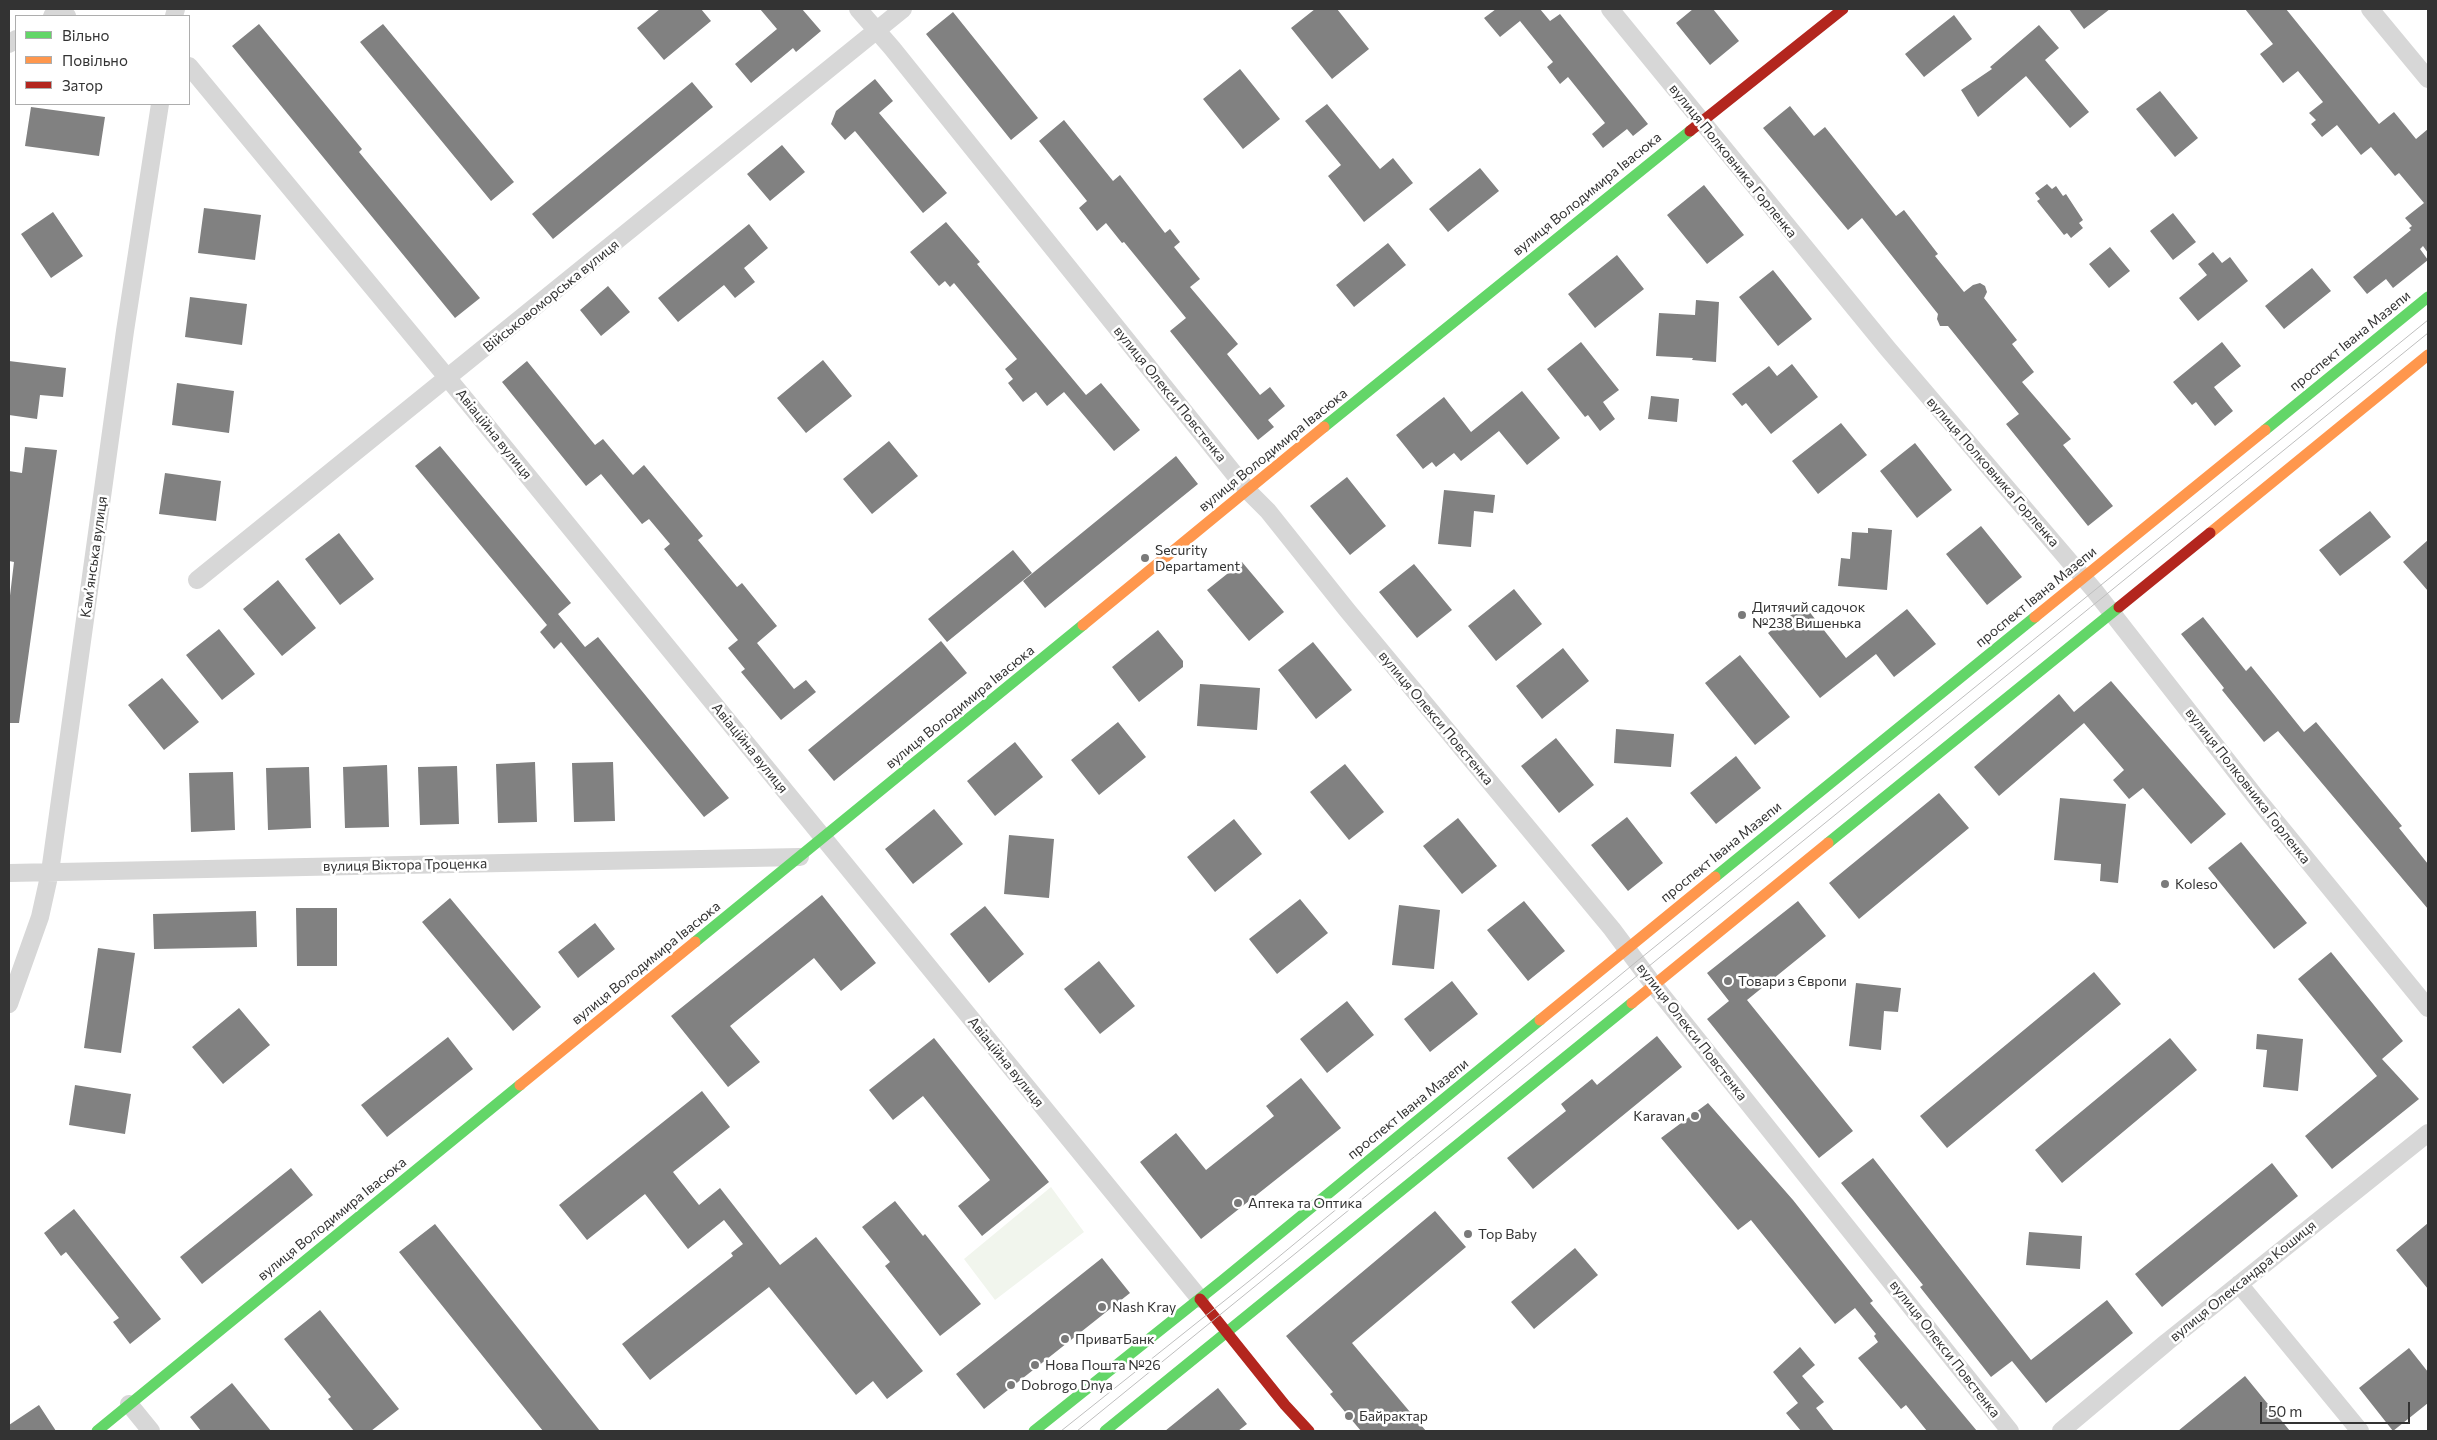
<!DOCTYPE html>
<html>
<head>
<meta charset="utf-8">
<style>
	body { margin:0 }
	#map { position:relative; width:2437px; height:1440px; overflow:hidden; background:#fff; font-family:Commissioner,sans-serif }
	canvas { display:block }
	.frame { position:absolute; inset:0; border:10px solid #333; pointer-events:none }
	.legend { position:absolute; left:15px; top:15px; width:175px; height:90px; box-sizing:border-box; background:#fff; border:1px solid #adadad; margin:0; padding:6px 9px; list-style:none; font-size:15px; color:#333 }
	.legend li { display:flex; align-items:center; gap:10px; height:25px }
	.legend b { width:25px; border:1px solid #adadad }
	.scale { position:absolute; left:2260px; top:1402px; width:150px; height:22px; box-sizing:border-box; border:2px solid #333; border-top:0; padding-left:6px; font-size:15px; line-height:18px; white-space:nowrap; color:#333; -webkit-text-stroke:4px #fff; paint-order:stroke }
</style>
</head>
<body>
<div id="map">
<canvas width="2437" height="1440"></canvas>
<div class="frame"></div>
<ul class="legend">
<li><b style="height:6px;background:#63d668"></b>Вільно</li>
<li><b style="height:6px;background:#ff974d"></b>Повільно</li>
<li><b style="height:6px;background:#b3261e"></b>Затор</li>
</ul>
<div class="scale">50 m</div>
</div>
<script>
const ctx = document.querySelector('canvas').getContext('2d');
ctx.lineJoin = 'round';
function fill(path, color) { ctx.fillStyle = color; ctx.fill(path, 'evenodd'); }
const toPath = rows => new Path2D(rows.map(r => 'M' + r).join(''));
function trace(path, color, width, dash) { ctx.strokeStyle = color; ctx.lineWidth = width; ctx.lineCap = dash ? 'butt' : 'round'; ctx.setLineDash(dash || []); ctx.stroke(path); }
function write(font, color, halo, rows, align = 'center') {
  ctx.font = font + ' Commissioner,sans-serif'; ctx.lineWidth = 5; ctx.setLineDash([]); ctx.textBaseline = 'middle'; ctx.strokeStyle = halo; ctx.fillStyle = color; for (const [text, x, y, turn = 0] of rows) {
    ctx.save(); ctx.translate(x, y); ctx.rotate((+turn || 0) * Math.PI / 180); ctx.textAlign = isNaN(turn) ? turn : align; if (halo) ctx.strokeText(text, 0, 0); ctx.fillText(text, 0, 0); ctx.restore();
  }
}
const green = toPath([
	[1051,1187,1084,1232,995,1300,964,1259]
]);
const building = toPath([
	[660,9,701,9,711,21,664,60,637,28],
	[760,9,802,9,821,31,796,52,793,48,751,83,735,64,777,29],
	[1315,9,1337,9,1369,49,1332,79,1291,28],
	[1496,9,1540,9,1550,21,1560,14,1648,124,1633,136,1627,129,1603,148,1592,134,1605,123,1568,77,1560,84,1547,67,1553,62,1520,21,1500,37,1484,18],
	[1693,9,1713,9,1739,41,1710,65,1676,23],
	[2069,9,2110,9,2084,29],
	[2245,9,2286,9,2379,124,2394,112,2416,139,2428,129,2428,253,2423,246,2420,249,2428,260,2393,288,2386,279,2367,294,2353,277,2411,230,2409,228,2412,226,2405,218,2424,203,2399,173,2395,176,2371,147,2361,155,2337,125,2322,137,2311,124,2316,120,2309,113,2323,102,2298,71,2283,83,2260,54,2273,44],
	[953,12,1038,118,1011,140,926,34],
	[1954,15,1972,39,1924,77,1905,54],
	[259,24,362,149,359,152,480,298,455,318,232,46],
	[383,24,514,182,491,201,360,42],
	[2039,25,2059,48,2045,60,2089,112,2070,128,2026,76,1978,117,1961,90,1992,69,1990,67],
	[1240,69,1280,119,1243,149,1203,99],
	[875,79,893,101,879,113,947,193,923,213,855,131,845,140,831,124,836,111],
	[692,82,713,107,553,239,532,214],
	[2160,91,2198,138,2175,157,2136,109],
	[1327,104,1380,169,1393,158,1413,183,1364,222,1328,176,1341,165,1305,121],
	[1790,106,1814,136,1825,127,1896,216,1904,210,1938,254,1935,256,1964,292,1973,285,1980,283,1985,286,1987,292,1984,298,2017,340,2012,344,2034,372,2022,382,2071,439,2063,445,2113,506,2088,526,2006,424,2019,414,1948,326,1940,326,1937,319,1938,314,1862,218,1848,230,1763,128],
	[31,107,105,117,99,156,25,146],
	[1064,120,1113,181,1120,175,1165,233,1170,229,1180,242,1174,247,1200,279,1190,287,1238,344,1227,354,1260,395,1270,387,1285,406,1268,420,1274,427,1258,440,1170,331,1186,318,1124,242,1122,243,1106,223,1097,231,1079,208,1087,201,1039,141],
	[782,145,805,172,770,201,747,174],
	[1480,168,1499,191,1448,232,1429,209],
	[2047,184,2052,189,2056,186,2063,196,2066,194,2083,220,2079,223,2083,228,2071,238,2067,233,2064,235,2037,201,2040,199,2035,193],
	[1704,185,1744,235,1707,264,1667,215],
	[204,208,261,215,255,260,198,253],
	[53,212,83,256,51,278,21,234],
	[2173,213,2196,242,2173,260,2150,231],
	[946,222,980,262,977,264,1086,395,1101,383,1140,430,1114,451,1064,392,1047,406,1036,392,1023,402,1008,383,1013,379,1005,369,1017,359,954,283,950,287,945,281,939,286,910,252],
	[749,224,768,248,744,268,755,282,735,298,724,285,678,322,658,298],
	[1388,243,1406,265,1354,307,1336,285],
	[2110,247,2130,271,2109,288,2089,264],
	[2213,252,2222,263,2230,257,2248,281,2198,321,2179,298,2207,275,2198,264],
	[1617,255,1644,289,1595,328,1568,294],
	[2312,268,2331,291,2284,329,2265,306],
	[1773,270,1812,319,1778,346,1739,297],
	[608,286,630,312,601,336,580,310],
	[190,297,247,304,242,345,185,337],
	[1696,300,1719,302,1716,362,1692,360,1693,358,1656,356,1659,313,1695,315],
	[1581,342,1619,390,1603,402,1615,419,1600,431,1588,415,1585,417,1547,369],
	[2222,342,2241,366,2214,387,2233,411,2215,426,2196,402,2192,405,2173,382],
	[823,360,852,396,806,433,777,398],
	[9,361,66,368,63,397,40,395,37,419,9,415],
	[527,361,595,445,603,439,633,475,644,465,703,536,698,540,737,587,742,583,777,626,757,643,794,689,806,680,816,692,781,720,741,672,745,669,728,648,738,640,664,549,670,544,649,519,642,524,601,474,586,486,502,382],
	[1792,364,1818,397,1771,434,1746,403,1742,406,1732,394,1769,366,1777,376],
	[177,383,234,391,229,433,172,425],
	[1522,391,1560,438,1527,465,1499,431,1461,461,1454,453,1436,467,1432,462,1423,469,1396,435,1444,397,1471,432],
	[1651,396,1679,399,1677,422,1648,419],
	[1841,423,1867,455,1818,494,1792,461],
	[889,441,918,476,872,514,843,479],
	[1915,443,1952,490,1917,518,1880,471],
	[440,446,571,603,558,614,585,647,598,637,729,798,704,817,561,642,554,649,540,632,547,625,415,466],
	[25,447,57,450,19,723,9,723,9,604,14,562,9,561,9,471,22,473],
	[1176,456,1198,484,1045,608,1023,581],
	[165,473,221,481,216,521,159,514],
	[1347,477,1386,526,1350,555,1310,506],
	[1444,490,1495,495,1493,513,1474,511,1471,547,1438,544],
	[2370,511,2391,537,2340,576,2319,550],
	[1981,526,2022,577,1987,605,1946,554],
	[1868,528,1892,530,1887,590,1838,586,1841,558,1850,559,1852,532,1868,533],
	[339,533,374,579,340,605,305,559],
	[2428,540,2428,591,2403,562],
	[1013,550,1032,573,947,642,928,619],
	[1242,562,1284,612,1249,641,1207,590],
	[1414,564,1452,610,1417,638,1379,592],
	[278,580,316,628,282,656,243,609],
	[1514,589,1542,624,1496,661,1468,626],
	[1804,605,1846,658,1907,609,1936,644,1894,677,1876,654,1820,698,1768,633],
	[2203,617,2246,671,2251,666,2304,732,2316,722,2402,826,2399,828,2428,864,2428,909,2278,731,2264,742,2222,690,2224,688,2181,634],
	[219,629,255,674,222,700,186,655],
	[1158,630,1183,661,1183,667,1139,702,1112,667],
	[941,641,967,673,834,781,808,750],
	[1313,642,1352,690,1316,719,1278,670],
	[1563,648,1589,681,1542,719,1516,686],
	[1740,655,1790,717,1755,745,1705,683],
	[162,678,199,722,164,750,128,705],
	[2111,681,2226,814,2191,844,2143,788,2129,799,2113,780,2124,770,2084,723,1999,796,1974,767,2059,694,2074,712],
	[1200,684,1260,688,1257,730,1197,726],
	[1118,722,1146,757,1099,795,1071,760],
	[1616,729,1674,734,1671,767,1614,763],
	[1556,738,1594,785,1559,813,1521,766],
	[1015,742,1043,777,995,816,967,781],
	[1736,756,1761,788,1716,824,1690,793],
	[535,762,537,822,498,823,496,764],
	[613,762,615,821,574,822,572,763],
	[1345,764,1384,812,1349,840,1310,792],
	[387,765,389,827,345,828,343,767],
	[457,766,459,824,420,825,418,767],
	[309,767,311,828,268,830,266,768],
	[233,772,235,830,191,832,189,773],
	[1939,793,1969,828,1859,919,1829,883],
	[2060,798,2126,804,2118,883,2100,881,2101,864,2054,860],
	[934,809,963,844,913,884,885,849],
	[1627,817,1663,863,1628,891,1591,845],
	[1458,818,1497,866,1462,894,1423,846],
	[1234,819,1262,854,1215,892,1187,857],
	[1009,835,1054,839,1049,898,1004,894],
	[2241,842,2307,923,2274,949,2208,868],
	[822,895,876,963,841,991,814,958,730,1026,760,1062,728,1087,671,1016],
	[450,898,541,1007,513,1031,422,922],
	[1300,899,1328,933,1277,974,1249,939],
	[1524,901,1565,951,1528,981,1487,930],
	[1798,901,1826,936,1747,1000,1853,1131,1819,1158,1707,1019,1729,1001,1707,973],
	[1399,905,1440,910,1434,969,1392,965],
	[985,906,1024,954,989,983,950,934],
	[296,908,337,908,337,966,297,966],
	[256,911,257,947,154,949,153,914],
	[595,923,615,949,578,978,558,952],
	[98,948,135,953,121,1053,84,1048],
	[2331,952,2403,1041,2382,1059,2419,1099,2332,1169,2305,1136,2377,1076,2298,979],
	[1099,961,1135,1006,1100,1034,1064,989],
	[2094,972,2121,1004,1947,1148,1920,1116],
	[1452,981,1478,1014,1430,1052,1404,1019],
	[1856,983,1901,988,1898,1012,1884,1011,1881,1050,1849,1046],
	[1347,1001,1374,1035,1327,1073,1300,1039],
	[239,1008,270,1045,223,1084,192,1047],
	[2257,1034,2303,1039,2298,1091,2263,1087,2267,1050,2256,1049],
	[1657,1036,1682,1067,1533,1189,1507,1158,1566,1111,1561,1104,1592,1079,1597,1085],
	[448,1037,473,1069,387,1137,361,1105],
	[934,1038,1049,1182,982,1236,958,1206,990,1180,923,1096,893,1120,869,1090],
	[2170,1038,2197,1070,2062,1183,2035,1150],
	[1301,1078,1341,1128,1201,1239,1140,1162,1176,1133,1206,1170,1274,1116,1266,1106],
	[75,1085,131,1094,125,1134,69,1125],
	[702,1091,730,1127,673,1172,699,1205,720,1188,780,1265,816,1237,923,1371,887,1399,873,1381,856,1395,769,1287,650,1380,622,1344,733,1256,731,1253,743,1244,724,1220,688,1249,645,1194,587,1240,559,1205],
	[1708,1103,1793,1200,1873,1301,1870,1303,1977,1431,1927,1431,1906,1405,1901,1409,1858,1358,1878,1342,1874,1336,1876,1334,1855,1308,1835,1324,1751,1220,1738,1230,1661,1138],
	[1873,1158,2031,1360,2107,1300,2133,1333,2046,1403,2012,1361,1991,1377,1920,1287,1923,1285,1841,1183],
	[2272,1163,2298,1196,2162,1307,2135,1274],
	[291,1168,313,1195,202,1284,180,1257],
	[895,1201,923,1236,925,1234,981,1304,940,1336,885,1266,890,1262,862,1227],
	[74,1209,161,1319,130,1344,113,1322,119,1318,66,1252,61,1256,44,1233],
	[1435,1211,1466,1247,1352,1343,1426,1431,1361,1431,1330,1394,1333,1392,1286,1336],
	[2428,1223,2428,1289,2396,1250],
	[435,1224,600,1431,543,1431,399,1252],
	[2029,1232,2082,1236,2080,1269,2026,1265],
	[1575,1248,1598,1275,1534,1329,1511,1302],
	[1102,1258,1130,1293,984,1409,956,1374],
	[320,1310,399,1409,371,1431,354,1431,328,1399,331,1397,284,1339],
	[1800,1347,1815,1365,1802,1376,1824,1402,1816,1408,1834,1431,1801,1431,1786,1413,1798,1403,1773,1372],
	[2409,1348,2428,1372,2428,1403,2393,1431,2359,1388],
	[2245,1376,2290,1431,2178,1431],
	[232,1383,271,1431,201,1431,190,1417],
	[1218,1388,1247,1424,1238,1431,1165,1431],
	[39,1405,56,1431,9,1431,9,1425]
]);
const street = toPath([
	[858,9,892,48,1248,491,1268,511,1347,610,1612,929,1653,984,2010,1431],
	[1610,9,1888,349,2094,590,2258,800,2428,1008],
	[2370,9,2428,79],
	[52,16,56,13,67,16],
	[174,16,176,9],
	[9,44,16,39],
	[189,66,465,399,1200,1299],
	[197,580,903,9],
	[9,873,800,857],
	[9,1004,40,917,50,872,125,331,160,104],
	[2239,1284,2360,1431],
	[129,1404,151,1431],
	[2061,1431,2167,1342,2428,1133]
]);
const fast = toPath([
	[1324,427,1690,131],
	[2265,430,2428,297],
	[1828,843,2119,607],
	[1715,877,2035,617],
	[695,942,1083,625],
	[97,1431,520,1085],
	[1034,1431,1223,1280,1540,1020],
	[1105,1431,1632,1003]
]);
const slow = toPath([
	[2210,533,2428,355],
	[2035,617,2265,430],
	[1083,625,1324,427],
	[1632,1003,1828,843],
	[1540,1020,1715,877],
	[520,1085,695,942]
]);
const jam = toPath([
	[1690,131,1843,9],
	[2119,607,2210,533],
	[1200,1299,1285,1405,1309,1431]
]);
const tram = toPath([
	[1061,1431,1253,1278,1636,962,2428,320],
	[1077,1431,2428,333]
]);
const markers = [
	[1145,558,5,"#7a7a7a"],
	[1742,615,5,"#7a7a7a"],
	[2165,884,5,"#7a7a7a"],
	[1728,981,5,"#7a7a7a"],
	[1695,1116,5,"#7a7a7a"],
	[1238,1203,5,"#7a7a7a"],
	[1468,1234,5,"#7a7a7a"],
	[1102,1307,5,"#7a7a7a"],
	[1065,1339,5,"#7a7a7a"],
	[1035,1365,5,"#7a7a7a"],
	[1011,1385,5,"#7a7a7a"],
	[1349,1416,5,"#7a7a7a"]
];
const streetNames = [
	["вулиця Полковника Горленка",1733,161,51],
	["вулиця Володимира Івасюка",1587,194,-39],
	["Військовоморська вулиця",551,296,-39],
	["проспект Івана Мазепи",2350,341,-39],
	["вулиця Олекси Повстенка",1170,394,51],
	["Авіаційна вулиця",494,434,51],
	["вулиця Володимира Івасюка",1273,450,-39],
	["вулиця Полковника Горленка",1993,472,49],
	["Камʼянська вулиця",94,557,-82],
	["проспект Івана Мазепи",2036,597,-39],
	["вулиця Володимира Івасюка",960,707,-39],
	["вулиця Олекси Повстенка",1436,718,50],
	["Авіаційна вулиця",750,748,51],
	["вулиця Полковника Горленка",2248,786,52],
	["проспект Івана Мазепи",1721,852,-39],
	["вулиця Віктора Троценка",405,865,-1],
	["вулиця Володимира Івасюка",646,963,-39],
	["вулиця Олекси Повстенка",1692,1032,52],
	["Авіаційна вулиця",1006,1062,51],
	["проспект Івана Мазепи",1408,1109,-39],
	["вулиця Володимира Івасюка",332,1219,-39],
	["вулиця Олександра Кошиця",2243,1281,-39],
	["вулиця Олекси Повстенка",1945,1349,52]
];
const poiNames = [
	["Security",1155,550],
	["Departament",1155,566],
	["Дитячий садочок",1752,607],
	["№238 Вишенька",1752,623],
	["Koleso",2175,884],
	["Товари з Європи",1738,981],
	["Karavan",1685,1116,"right"],
	["Аптека та Оптика",1248,1203],
	["Top Baby",1478,1234],
	["Nash Kray",1112,1307],
	["ПриватБанк",1075,1339],
	["Нова Пошта №26",1045,1365],
	["Dobrogo Dnya",1021,1385],
	["Байрактар",1359,1416]
];
fill(green, '#f1f5ed');
fill(building, '#818181');
trace(street, '#d7d7d7', 18);
trace(fast, '#63d668', 11);
trace(slow, '#ff974d', 11);
trace(jam, '#b3261e', 11);
trace(tram, '#bebebe', 1);
for (const [x, y, r, color] of markers) { const dot = new Path2D(); dot.arc(x, y, r, 0, 2 * Math.PI); ctx.fillStyle = color; ctx.fill(dot); trace(dot, '#fff', 2); }
write('14px', '#333', '#fff', streetNames);
write('14px', '#333', '#fff', poiNames, 'left');
</script>
</body>
</html>
